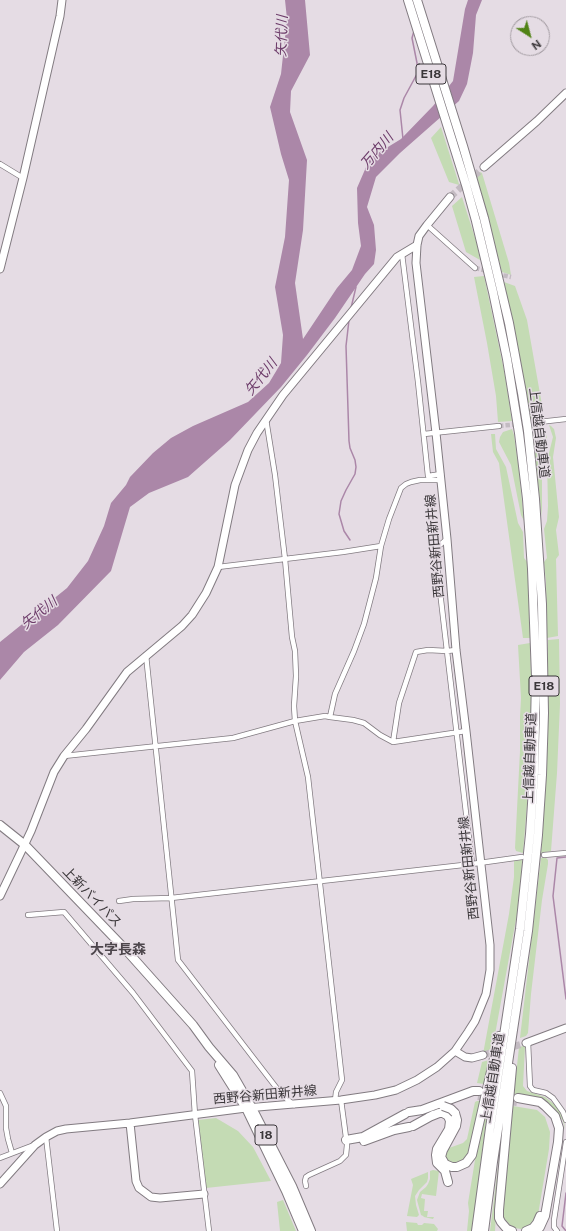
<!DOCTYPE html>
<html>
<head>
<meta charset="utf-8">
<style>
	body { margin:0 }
	#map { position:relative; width:566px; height:1231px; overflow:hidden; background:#e5dce4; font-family:"Public Sans",sans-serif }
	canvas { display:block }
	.north { position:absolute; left:510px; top:16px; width:40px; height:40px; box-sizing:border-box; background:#e5dce4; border:1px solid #a19aa0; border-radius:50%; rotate:144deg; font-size:11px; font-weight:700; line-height:16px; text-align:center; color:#3b373a }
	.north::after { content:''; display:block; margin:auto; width:14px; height:18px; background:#518316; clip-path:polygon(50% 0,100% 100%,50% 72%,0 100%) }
</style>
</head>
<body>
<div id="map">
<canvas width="566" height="1231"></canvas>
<div class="north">N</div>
</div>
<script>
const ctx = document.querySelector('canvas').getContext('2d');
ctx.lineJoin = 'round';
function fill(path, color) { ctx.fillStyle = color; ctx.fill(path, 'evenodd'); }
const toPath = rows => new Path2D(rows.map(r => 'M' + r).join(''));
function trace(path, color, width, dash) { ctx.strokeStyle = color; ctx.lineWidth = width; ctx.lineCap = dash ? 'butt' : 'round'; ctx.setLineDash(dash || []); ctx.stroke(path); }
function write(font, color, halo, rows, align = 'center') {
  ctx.font = font + ' "Public Sans","Noto Sans JP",sans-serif'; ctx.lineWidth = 3; ctx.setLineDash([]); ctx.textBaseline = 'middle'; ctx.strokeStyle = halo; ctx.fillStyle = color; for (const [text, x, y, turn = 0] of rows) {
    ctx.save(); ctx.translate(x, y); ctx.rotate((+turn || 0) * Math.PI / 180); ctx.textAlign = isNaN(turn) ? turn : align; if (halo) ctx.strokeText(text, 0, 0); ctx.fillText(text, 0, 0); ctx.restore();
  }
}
const green = toPath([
	[441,127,459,184,459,185,449,182,431,138],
	[480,172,482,173,509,263,511,275,502,272,476,174],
	[462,197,477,244,480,260,466,252,452,206],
	[484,276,504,370,512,421,498,422,496,396,487,343,474,277],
	[504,282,515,286,527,320,542,405,541,417,529,419,522,372],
	[531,425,541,426,545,431,547,438,543,457,542,468,542,517],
	[549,425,551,426,554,429,556,438,553,457,559,517,556,530,559,555,556,559,558,636,547,638,546,582,544,562,547,558,544,529,547,521,548,506,547,461,553,437],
	[512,429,514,435,519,471,524,521,521,515,511,465,499,442,500,437,503,432],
	[491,434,495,434,496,449,506,467,518,523,523,532,524,558,528,563,531,638,523,638,500,471,499,463,493,452],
	[559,639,560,704,557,773,551,851,541,853,543,827,546,769,548,640],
	[530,643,532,703,530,768,523,853,516,851,515,848,520,751,520,717,521,698,518,645],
	[541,858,546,858,548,860,548,864,542,900,531,994,528,1033,526,1036,520,1038],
	[522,860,521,880,517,914,492,1051,483,1054,509,914,514,877,514,861],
	[523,1046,525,1047,523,1086,527,1091,545,1097,558,1107,564,1120,565,1130,563,1121,559,1115,547,1102,532,1097,514,1094,519,1047],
	[489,1060,490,1060,484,1084,477,1083,482,1062],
	[487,1098,489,1099,472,1231,467,1231,469,1211,468,1203,476,1154],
	[477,1101,481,1101,468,1154,460,1164,451,1164,445,1158,446,1151,449,1148,463,1143,467,1139,475,1102],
	[513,1106,537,1110,545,1117,550,1132,549,1149,538,1215,532,1224,528,1227,521,1229,515,1228,510,1225,503,1217,511,1110],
	[505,1110,497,1197,495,1231,490,1231],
	[216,1118,238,1131,253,1147,271,1181,206,1188,198,1120],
	[433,1170,439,1171,436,1196,422,1194,421,1198,425,1199,424,1211,428,1211,427,1217,434,1217,433,1219,424,1217,423,1216,421,1215,417,1200,420,1192,426,1187,428,1184,430,1179,430,1171],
	[428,1172,428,1178,427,1182,419,1190,415,1196,416,1205,419,1215,417,1217,407,1216,413,1185,411,1179],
	[283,1200,296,1231,280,1231,277,1202],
	[406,1222,417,1223,418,1225,422,1225,424,1223,434,1224,438,1229,437,1231,407,1231]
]);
const water = toPath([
	[285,0,305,0,310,55,291,91,290,112,307,160,303,230,295,283,303,339,337,288,352,270,361,246,358,223,357,188,370,158,401,139,433,106,453,81,465,9,468,0,482,0,476,15,473,53,467,84,459,101,400,153,376,177,367,207,374,225,376,250,374,264,365,274,335,318,307,355,281,387,230,440,188,477,149,493,130,507,111,571,58,625,24,652,0,680,0,642,67,588,88,561,104,526,111,503,126,485,130,477,153,453,171,438,193,426,248,402,269,383,281,363,283,335,275,287,285,237,289,180,281,154,270,107,281,74,287,19]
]);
const stream = toPath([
	[403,139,400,110,404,98,417,74,417,63,412,38,414,31],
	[351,308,356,287],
	[349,320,346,346,349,441,350,448,355,460,356,467,355,474,346,490,341,501,339,514,344,531,350,540],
	[566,857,557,858,553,896,566,999],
	[566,1193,562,1226,566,1231]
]);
const streetTunnel = toPath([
	[475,268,488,271],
	[497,274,511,277],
	[499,426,539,422]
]);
const secondaryTunnel = toPath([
	[450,197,484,167],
	[483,1055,526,1043]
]);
const highwayTunnel = toPath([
	[478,1096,517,1102]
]);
const street = toPath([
	[0,164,23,178],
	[427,225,475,268],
	[402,254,418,382,428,476,441,474],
	[266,419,275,475,285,559,292,637,295,651,296,676,294,706,295,721,308,777,342,1080,336,1092,335,1101],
	[539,422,566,419],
	[424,434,499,426],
	[447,539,435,549,472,864],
	[218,567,343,552,381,546],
	[146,655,178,960,282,1095,294,1105],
	[330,717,353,720,364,723,380,735,393,742,466,731],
	[393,742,399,703,416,652,428,650,447,651,456,650],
	[64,756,233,738,295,721,325,716,330,717,335,694,354,651,364,624,376,578,381,546,389,519,401,488,406,484,411,482,420,480,441,480],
	[544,855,566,853],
	[119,901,133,899,171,898,472,864,522,857],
	[28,915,64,912,133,993,192,1071,195,1115,209,1231],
	[528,1042,530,1086,533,1090,546,1093,553,1098,563,1112,566,1120],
	[0,1093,6,1106,6,1128,8,1139,12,1153],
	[46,1137,57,1231],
	[0,1158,34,1145],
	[306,1186,305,1181,306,1177,309,1175,340,1161,346,1155,347,1145,341,1100],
	[557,1231,554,1227,554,1220,566,1142]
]);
const secondary = toPath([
	[484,167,537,121,566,93],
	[0,269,23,178,60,16,62,0],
	[0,896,31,831,54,772,64,756,86,729,127,672,182,626,192,615,206,593,218,567,235,485,248,450,257,433,283,395,397,257,417,245],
	[526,1043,566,1028],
	[455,1051,465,1057,472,1058,483,1055],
	[130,1123,136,1181,139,1188,151,1197,160,1198,204,1194],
	[0,1184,35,1145,46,1137,57,1131,66,1129,130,1123,246,1108,341,1100,375,1095,396,1090,417,1080,437,1067,455,1051,468,1032,475,1021,486,994,490,970,490,945,466,731,456,650,447,539,436,433,416,263,417,245,419,236,427,225,450,197]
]);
const highway = toPath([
	[408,0,466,185,476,221,493,292,507,359,519,433,527,499,532,569,536,677,534,773,530,834,520,929,490,1128,476,1231],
	[417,0,463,146,484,218,509,323,522,393,528,431,535,499,542,604,544,713,542,775,538,835,528,931,493,1162,484,1231],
	[0,825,25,845,126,950,193,1025,209,1047,233,1075,252,1108,292,1186,311,1231],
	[219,1065,246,1108,286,1191,303,1231],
	[518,1098,540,1102,545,1106,555,1116,559,1128,558,1142,545,1216,540,1227,537,1231],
	[409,1112,422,1110,473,1091,479,1091],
	[455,1113,457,1120,456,1126,443,1150,441,1157,445,1164,452,1167,457,1167,466,1163,472,1155,499,1036],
	[429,1117,439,1113,443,1113,448,1116,450,1121,449,1129,437,1149,436,1155,437,1163,445,1171,448,1182],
	[413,1126,433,1115],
	[346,1140,363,1137,405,1114],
	[364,1141,394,1130,409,1127],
	[512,1231,507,1229,501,1222,499,1218,499,1210,512,1068],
	[526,1231,533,1228,537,1223,540,1216]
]);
const highwayBridge = toPath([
	[443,1106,451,1109,455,1113]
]);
const shields = [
	[431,74,30],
	[544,686,30],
	[266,1135,22]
];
const shieldNames = [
	["E18",431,74],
	["E18",544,686],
	["18",266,1135]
];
const streetNames = [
	["上信越自動車道",539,433,83],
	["西野谷新田新井線",435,546,-95],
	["上信越自動車道",530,758,-88],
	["西野谷新田新井線",469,868,-96],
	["上新バイパス",92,897,46],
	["上信越自動車道",493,1078,-81],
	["西野谷新田新井線",265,1095,-5]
];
const waterNames = [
	["矢代川",282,36,-88],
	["万内川",377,151,-49],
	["矢代川",261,377,-51],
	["矢代川",39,613,-39]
];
const neighbourhoodNames = [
	["大字長森",118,950]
];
fill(green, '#c4dbb4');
fill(water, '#ab87a8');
trace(stream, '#ab87a8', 1.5);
trace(streetTunnel, '#c3bbc2', 4.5, [4.5, 2]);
trace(secondaryTunnel, '#c3bbc2', 7, [7, 3.5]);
trace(highwayTunnel, '#c3bbc2', 8, [8, 4]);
trace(street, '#827b81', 6);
trace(secondary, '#827b81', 9);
trace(highway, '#827b81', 10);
trace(street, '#fff', 4.5);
trace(secondary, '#fff', 7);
trace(highway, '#fff', 8);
trace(highwayBridge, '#827b81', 10, []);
trace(highwayBridge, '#fff', 8);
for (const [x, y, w] of shields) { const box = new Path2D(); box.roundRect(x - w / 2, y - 10, w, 20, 3); ctx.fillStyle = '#e5dce4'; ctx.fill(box); trace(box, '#3b373a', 1); }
write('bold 12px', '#3b373a', null, shieldNames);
write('13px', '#3b373a', '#e5dce4', streetNames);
write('italic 14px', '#6d3c6a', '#e5dce4', waterNames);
write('bold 14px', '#4d464c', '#e5dce4', neighbourhoodNames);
</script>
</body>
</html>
